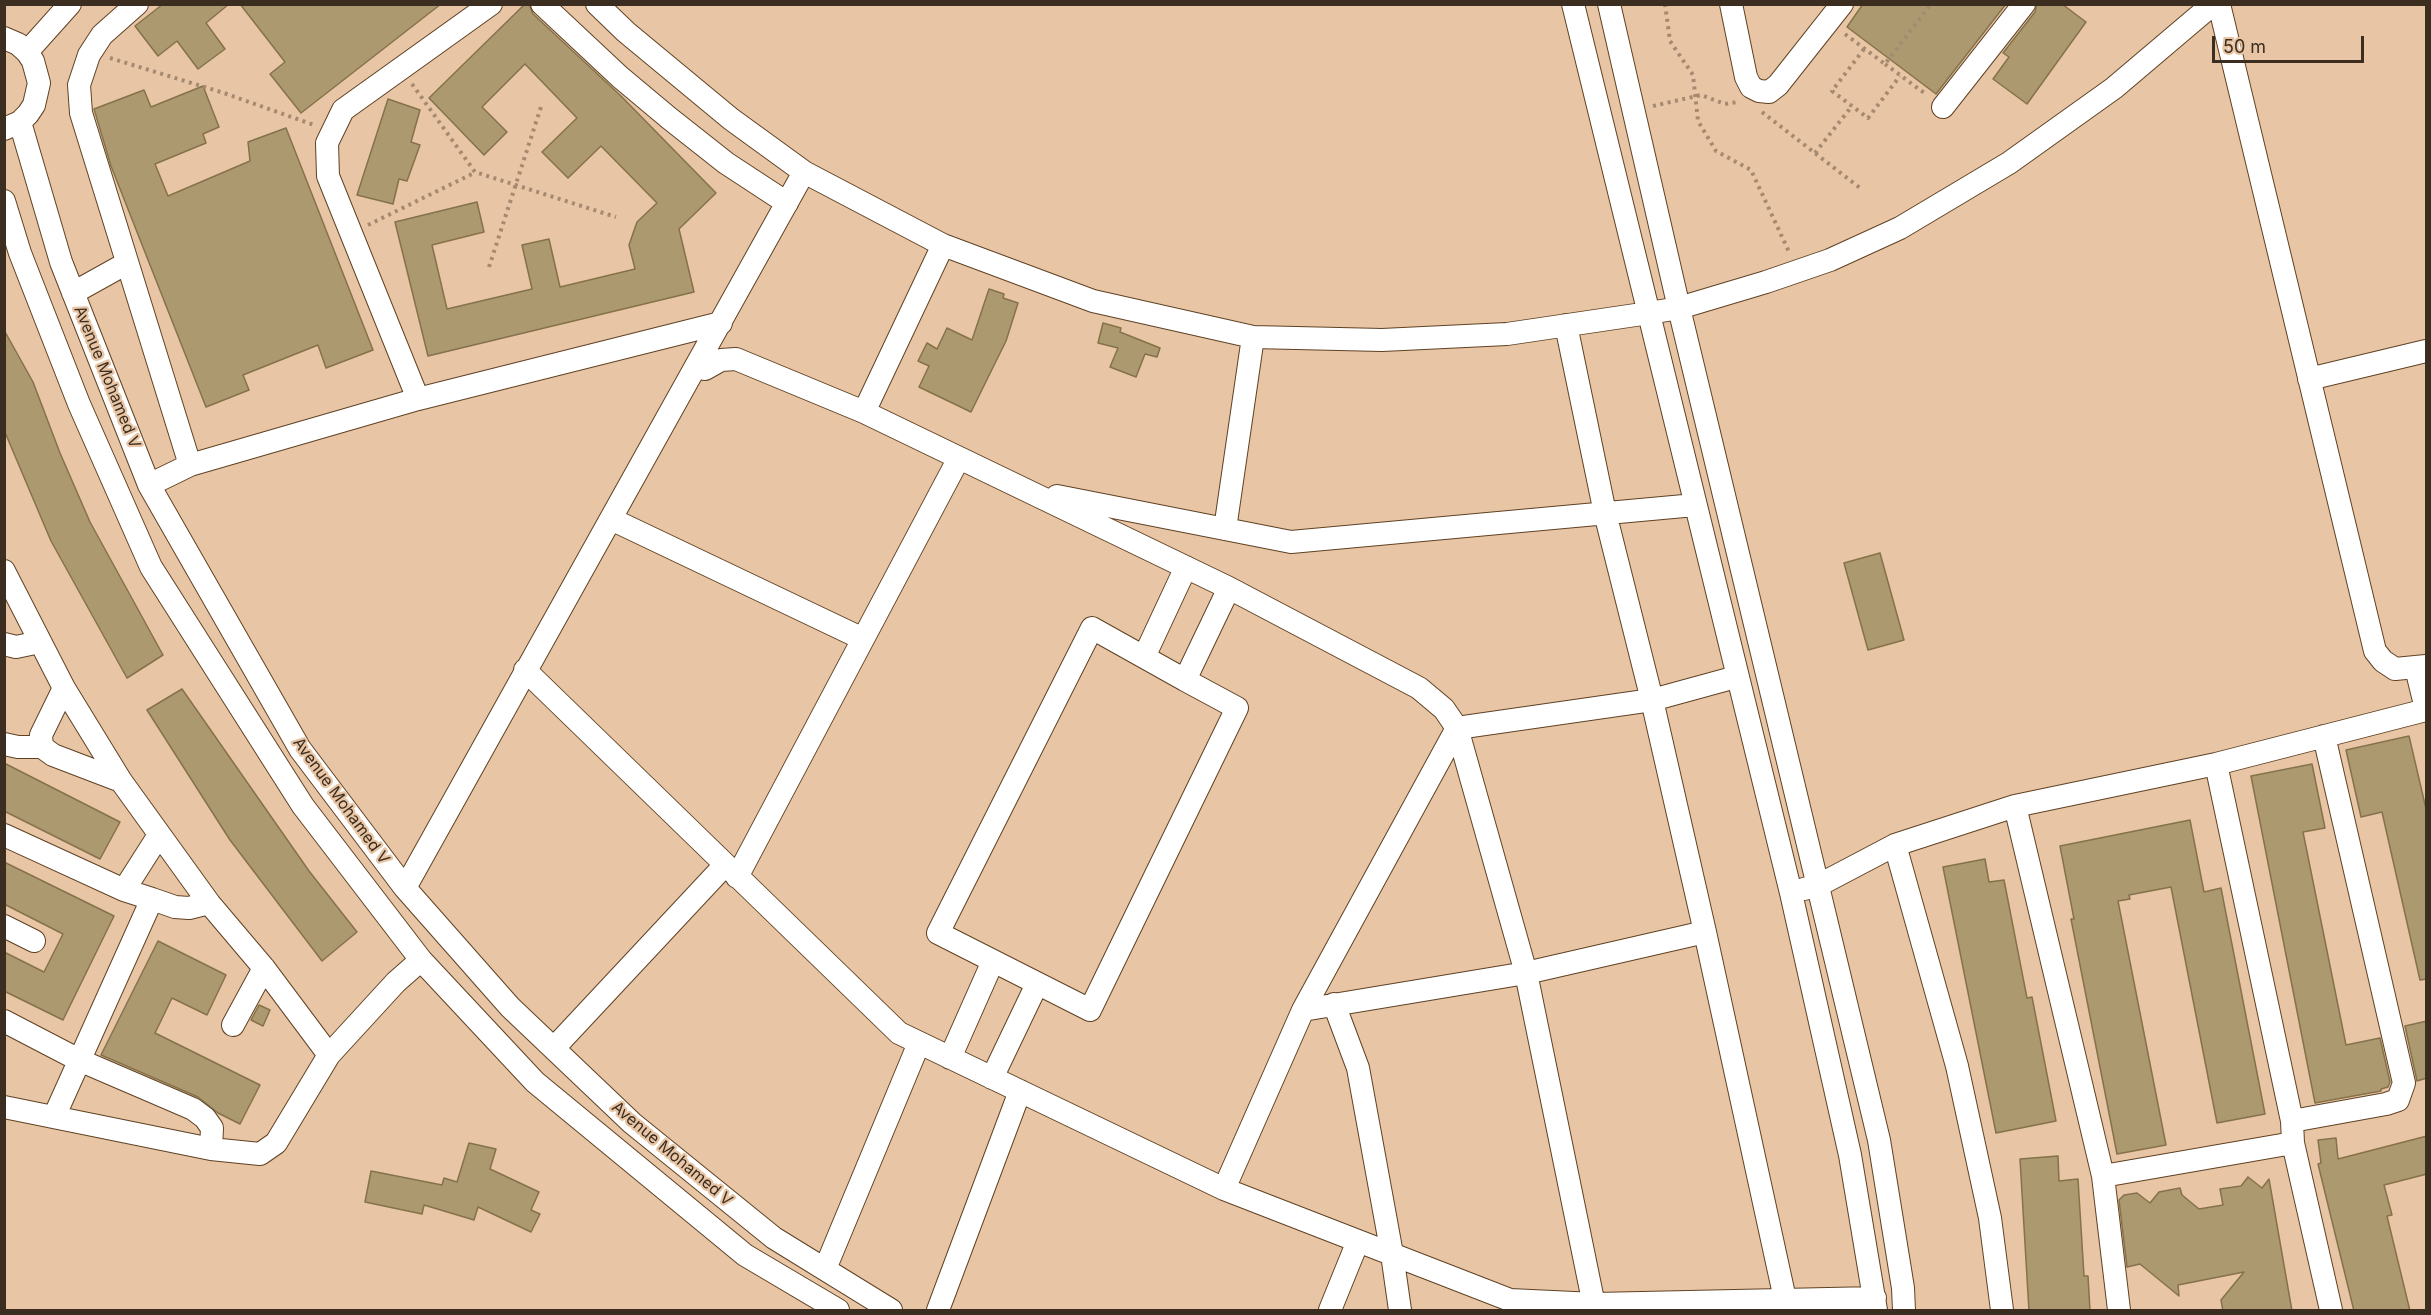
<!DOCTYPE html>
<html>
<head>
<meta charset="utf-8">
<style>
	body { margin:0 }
	#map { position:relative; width:2431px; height:1315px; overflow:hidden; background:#e8c5a4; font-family:Inter,sans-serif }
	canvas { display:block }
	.frame { position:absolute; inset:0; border:6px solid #3b2d20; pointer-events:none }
	.scale { position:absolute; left:2212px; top:36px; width:152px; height:27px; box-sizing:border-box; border:3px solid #3b2d20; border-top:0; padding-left:8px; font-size:18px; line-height:21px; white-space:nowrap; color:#3b2d20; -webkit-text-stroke:4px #e8c5a4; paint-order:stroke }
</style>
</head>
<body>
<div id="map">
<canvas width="2431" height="1315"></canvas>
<div class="frame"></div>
<div class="scale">50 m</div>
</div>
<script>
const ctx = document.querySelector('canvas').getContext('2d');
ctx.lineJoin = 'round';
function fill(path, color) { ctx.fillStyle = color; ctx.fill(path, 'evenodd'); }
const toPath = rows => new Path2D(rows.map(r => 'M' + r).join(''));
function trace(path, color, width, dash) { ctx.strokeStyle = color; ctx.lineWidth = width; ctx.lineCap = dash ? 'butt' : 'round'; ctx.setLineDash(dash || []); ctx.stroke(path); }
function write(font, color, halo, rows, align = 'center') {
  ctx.font = font + ' Inter,sans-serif'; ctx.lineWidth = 4.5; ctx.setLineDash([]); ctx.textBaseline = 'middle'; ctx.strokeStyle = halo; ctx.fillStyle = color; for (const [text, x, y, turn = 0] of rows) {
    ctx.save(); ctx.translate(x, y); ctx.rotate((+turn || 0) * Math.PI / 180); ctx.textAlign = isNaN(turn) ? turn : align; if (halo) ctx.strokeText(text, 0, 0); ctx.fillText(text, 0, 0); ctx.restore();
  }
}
const building = toPath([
	[163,4,229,4,206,23,225,49,198,69,177,41,158,56,135,26,163,4],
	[240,4,441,4,301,113,270,74,285,62,240,4],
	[525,4,529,4,533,14,621,96,716,193,679,229,694,292,428,356,395,222,477,202,484,232,432,245,447,309,532,289,522,245,549,239,560,287,635,269,629,245,637,222,657,203,601,146,568,178,542,152,577,118,525,64,482,107,507,132,484,155,429,98,525,4],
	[1863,4,2006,4,1936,94,1847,27,1863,4],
	[2037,4,2062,4,2086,22,2027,104,1993,79,2009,57,2003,53,2035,12,2037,4],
	[203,86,219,127,203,134,206,143,155,164,168,196,250,161,248,142,286,128,373,350,326,368,318,345,243,375,249,390,206,407,111,166,94,109,144,90,151,107,203,86],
	[388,99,420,110,411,142,420,145,407,181,399,179,393,204,357,195,388,99],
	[989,289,1004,294,1003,298,1018,303,1006,341,971,412,919,387,929,366,918,361,927,343,937,349,947,328,972,340,989,289],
	[1103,323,1121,328,1120,332,1160,348,1157,357,1145,354,1136,377,1110,367,1118,348,1098,343,1103,323],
	[4,330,33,382,60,453,90,522,163,655,127,678,51,541,4,430,4,330],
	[1880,553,1904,640,1868,650,1844,563,1880,553],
	[182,689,309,871,357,932,322,961,230,840,147,710,182,689],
	[2409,736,2427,813,2427,979,2420,980,2382,812,2361,817,2346,750,2409,736],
	[4,763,120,822,100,859,4,811,4,763],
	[2312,764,2325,828,2303,832,2346,1045,2380,1038,2390,1082,2388,1087,2381,1089,2381,1091,2315,1103,2251,776,2312,764],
	[2190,820,2204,892,2221,888,2265,1114,2217,1123,2171,887,2129,895,2130,899,2118,901,2166,1145,2117,1154,2071,919,2074,919,2060,846,2190,820],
	[1985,859,1989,882,2004,880,2027,998,2032,997,2056,1121,1996,1133,1943,867,1985,859],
	[4,862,114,916,63,1020,4,991,4,952,44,972,63,934,4,904,4,862],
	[158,941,226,975,207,1015,172,998,155,1033,260,1085,240,1124,218,1113,198,1097,101,1055,158,941],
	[259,1005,270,1010,263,1026,251,1020,259,1005],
	[2427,1021,2427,1078,2417,1081,2405,1026,2427,1021],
	[2427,1136,2427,1174,2384,1185,2392,1215,2387,1216,2410,1311,2354,1311,2318,1164,2321,1163,2318,1140,2336,1138,2338,1159,2427,1136],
	[469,1143,496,1149,490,1169,539,1192,531,1210,540,1214,531,1232,478,1207,474,1220,424,1205,422,1214,365,1202,371,1171,442,1185,444,1178,457,1182,469,1143],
	[2058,1156,2059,1181,2078,1179,2084,1276,2088,1276,2090,1311,2029,1311,2020,1159,2058,1156],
	[2248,1177,2262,1188,2269,1179,2292,1311,2223,1311,2221,1300,2244,1272,2178,1285,2179,1296,2140,1264,2127,1267,2119,1200,2124,1195,2137,1193,2150,1203,2159,1192,2180,1188,2182,1195,2199,1209,2223,1205,2220,1189,2241,1186,2248,1177]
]);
const path = toPath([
	[1665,4,1670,41,1693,75,1698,121,1716,151,1751,170,1790,254],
	[1845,34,1885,64,1931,4],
	[1864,49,1832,91,1868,118,1900,76],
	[110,58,224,93,314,125],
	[1885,64,1927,95],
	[412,84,475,172,616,217],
	[1653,106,1701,95,1725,104,1738,102],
	[1762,112,1860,188],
	[1815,153,1852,106],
	[368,225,474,173],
	[489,267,541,107]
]);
const minor = toPath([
	[137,4,102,35,89,55,79,85,81,113,190,465],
	[542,4,620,77,669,118,726,163,787,203],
	[597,4,626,32,731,119,804,172,943,245,1093,301,1253,337,1382,340,1507,334,1649,313,1679,308,1766,282,1830,260,1900,228,2009,163,2114,88,2213,4],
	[1573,4,1791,893,1850,1155,1876,1310],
	[1609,4,1679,308,1879,1140,1903,1288,1904,1310],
	[1731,4,1746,77,1751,87,1759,91,1769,92,1778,85,1842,4],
	[2219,4,2375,651,2383,661,2395,669,2426,666],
	[4,38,18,44,27,52,33,61,39,83,34,105,28,114,20,122,4,129],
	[27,52,70,4],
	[1943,107,2024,4],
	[20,122,61,262,149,485,300,749,405,888,510,1007,632,1123,774,1238,891,1310],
	[4,201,20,253,79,404,151,567,303,806,421,960,535,1082,745,1255,838,1310],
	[73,293,127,263],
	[1566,325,1605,513,1652,700,1705,932,1785,1299,1784,1310],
	[696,367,705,369,721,360,736,359,864,412,1229,588,1419,688,1444,709,1457,728,1526,973,1595,1310],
	[2309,379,2426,351],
	[418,399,328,176,327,143,343,110,491,4],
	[864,412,943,245],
	[149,485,190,465,418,399,721,323],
	[1057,496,1291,542,1695,505],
	[611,519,863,639],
	[1225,529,1253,337],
	[4,571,64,688,121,781,209,903,264,968,329,1055],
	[4,644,16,647,40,642],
	[1144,657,1186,567],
	[2416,668,2426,709],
	[525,670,899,1033,1224,1189,1510,1300,1595,1304,1875,1298],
	[1185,680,1092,628,938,933,1090,1010,1237,708,1185,680,1229,588],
	[64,688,41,735,42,747,53,755,121,781],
	[4,744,18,747,42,747],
	[2216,764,2292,1121,2293,1143,2331,1310],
	[2015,806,2103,1176,2119,1310],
	[4,835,124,890,152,899,175,907,189,908,209,903],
	[1895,845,1957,1066,1990,1218,2002,1310],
	[737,877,959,458],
	[405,888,804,172],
	[1804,889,1819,885,1895,845,2015,806,2216,764,2426,710],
	[124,890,159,835],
	[4,926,34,941],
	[1334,1004,1358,1068,1392,1254,1400,1310],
	[1303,1010,1526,973,1705,932],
	[4,1021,79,1060,193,1109,205,1118,212,1128,211,1149,260,1154,276,1143,329,1055,396,982,421,960],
	[233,1025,264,968],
	[554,1048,725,865],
	[950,1058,993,961],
	[992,1078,1037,984],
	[4,1107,211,1149],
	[54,1117,152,899],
	[2292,1121,2386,1104,2398,1100,2404,1083,2324,736],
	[2103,1176,2293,1143],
	[1224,1189,1303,1010,1457,728,1652,700,1736,677],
	[825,1269,919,1043],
	[938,1310,1020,1091],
	[1330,1310,1358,1241]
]);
const streetNames = [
	["Avenue Mohamed V",107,377,68],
	["Avenue Mohamed V",341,801,54],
	["Avenue Mohamed V",672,1154,40]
];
fill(building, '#ac9970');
trace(building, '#85724b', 1.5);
trace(minor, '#5f4224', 24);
trace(path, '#a58a71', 4, [3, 4.5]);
trace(minor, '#fff', 22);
write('16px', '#3b2d20', '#e8c5a4', streetNames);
</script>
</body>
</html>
